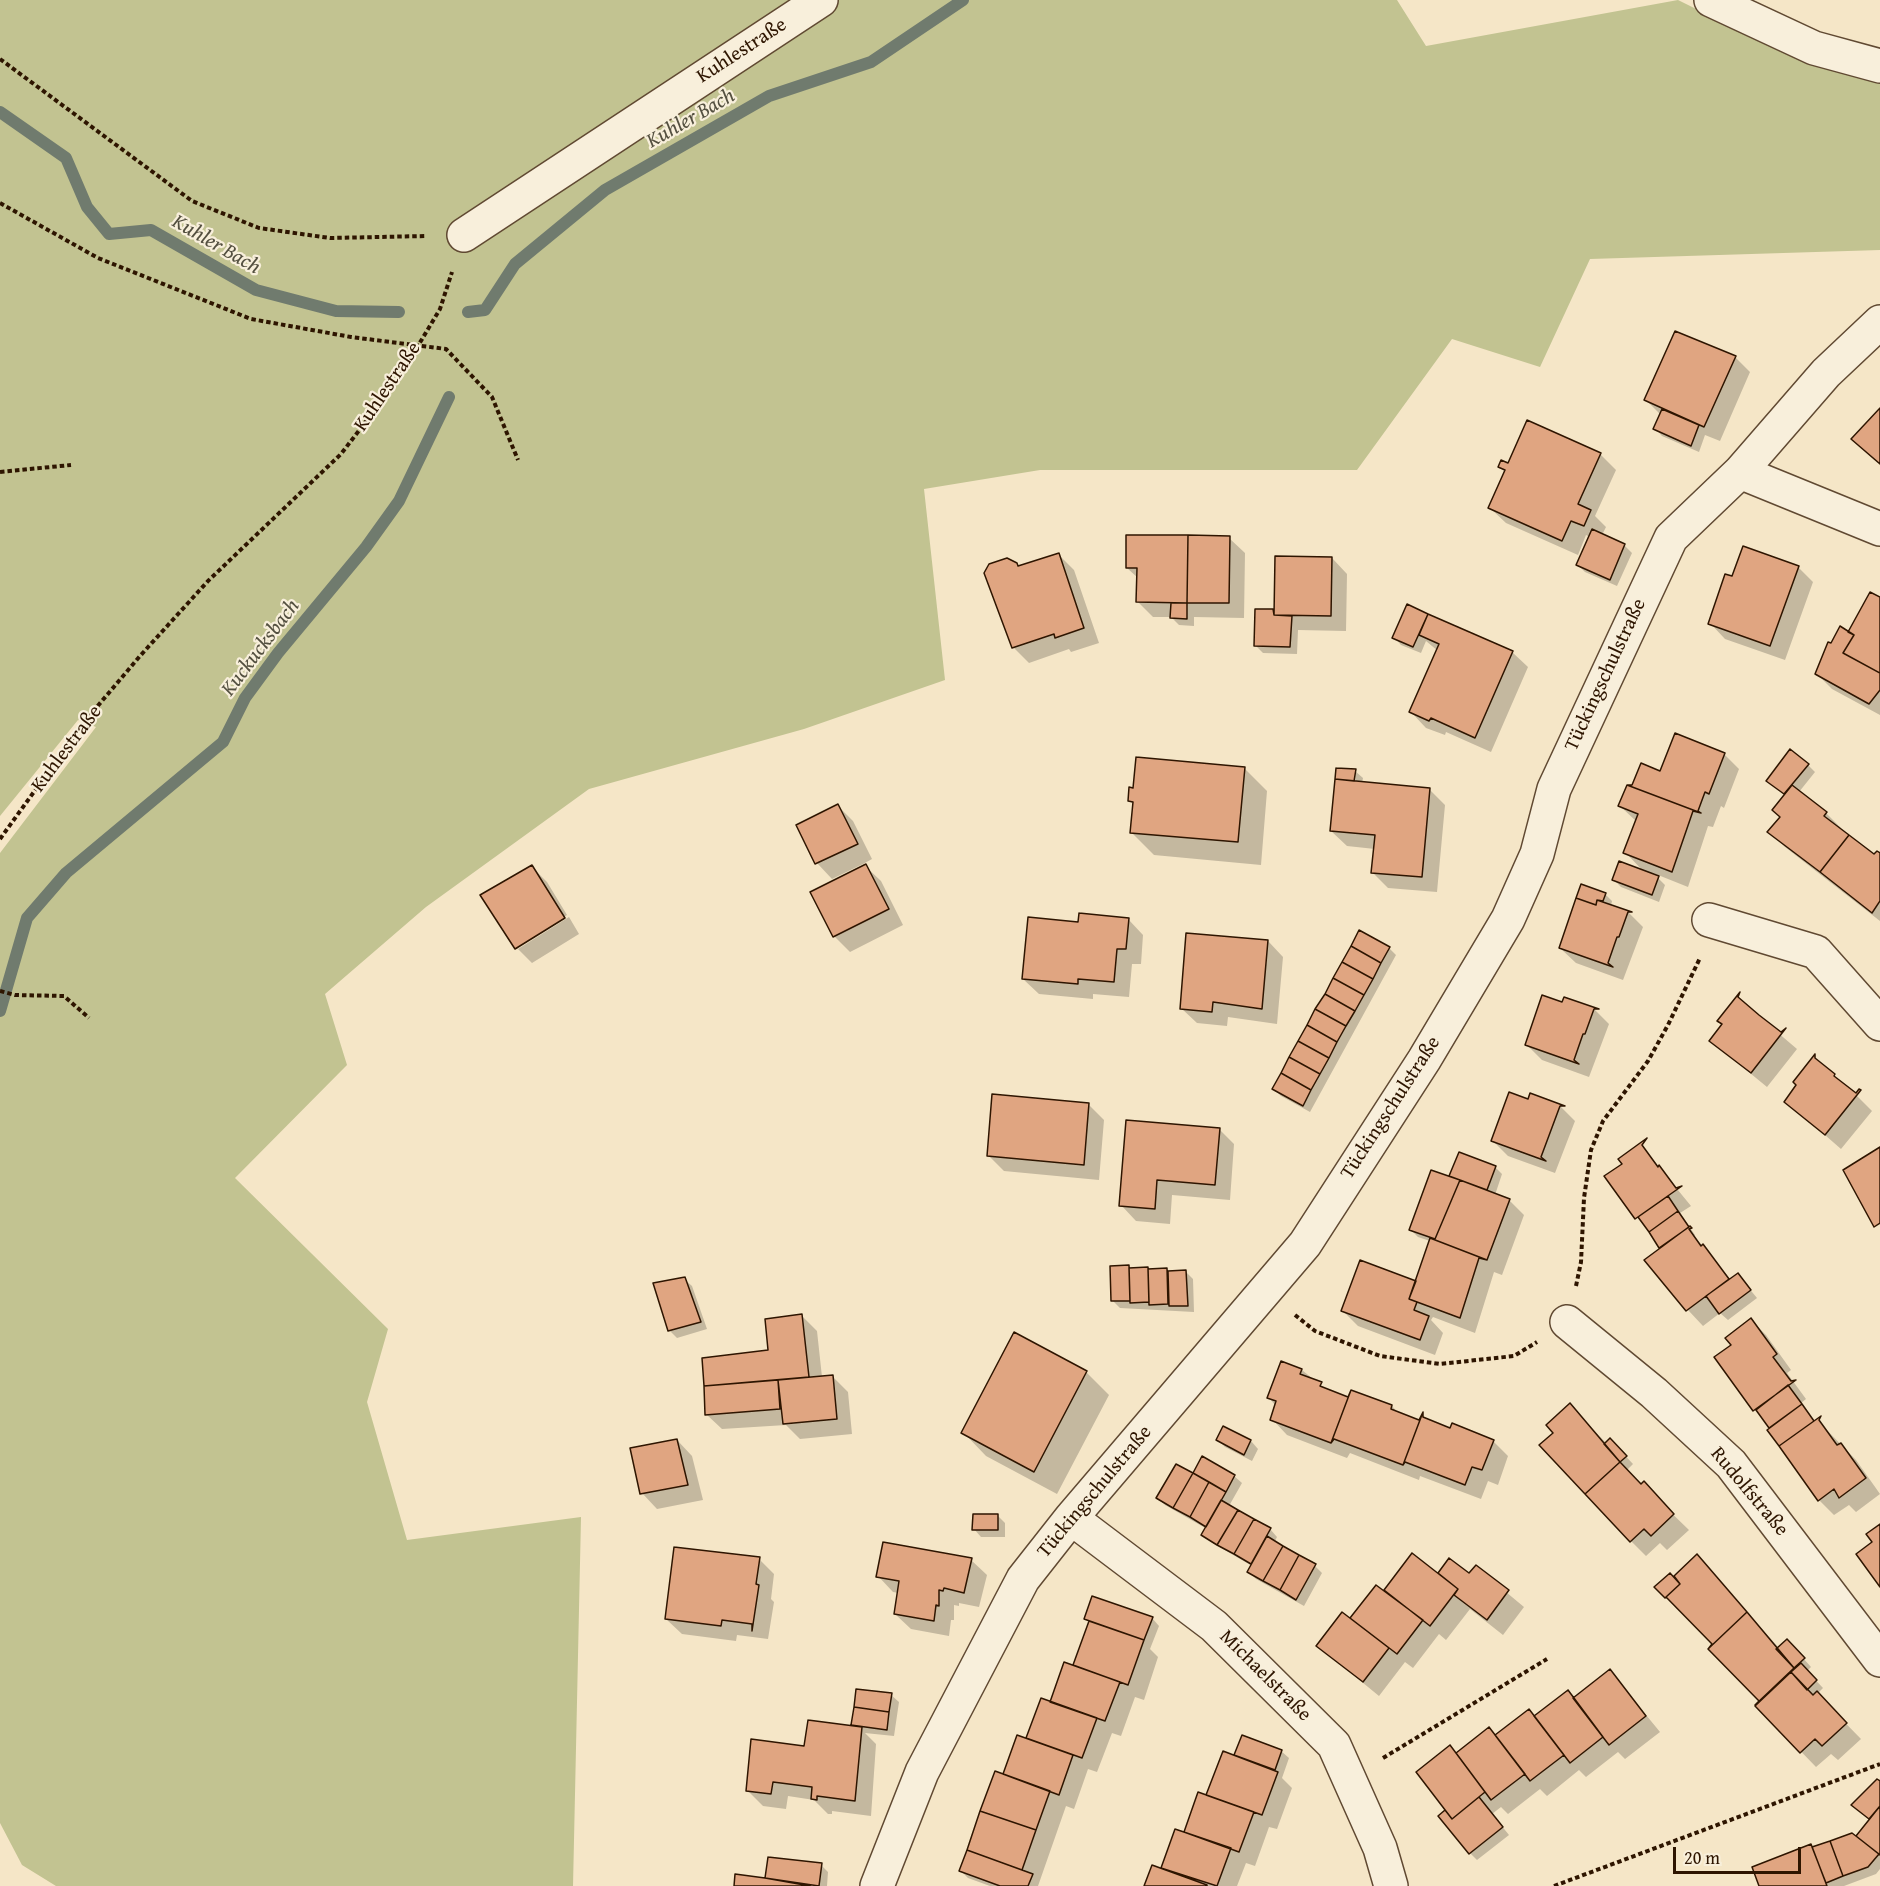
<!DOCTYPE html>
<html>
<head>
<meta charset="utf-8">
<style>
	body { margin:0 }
	#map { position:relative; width:1880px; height:1886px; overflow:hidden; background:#f5e6c7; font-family:"Gentium Book Plus",serif }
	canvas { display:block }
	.scale { position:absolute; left:1673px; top:1847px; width:128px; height:27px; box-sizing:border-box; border:3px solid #2e1500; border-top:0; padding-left:8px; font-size:18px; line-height:21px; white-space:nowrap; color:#2e1500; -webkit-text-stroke:4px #f8efdb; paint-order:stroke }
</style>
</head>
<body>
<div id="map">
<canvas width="1880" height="1886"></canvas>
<div class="scale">20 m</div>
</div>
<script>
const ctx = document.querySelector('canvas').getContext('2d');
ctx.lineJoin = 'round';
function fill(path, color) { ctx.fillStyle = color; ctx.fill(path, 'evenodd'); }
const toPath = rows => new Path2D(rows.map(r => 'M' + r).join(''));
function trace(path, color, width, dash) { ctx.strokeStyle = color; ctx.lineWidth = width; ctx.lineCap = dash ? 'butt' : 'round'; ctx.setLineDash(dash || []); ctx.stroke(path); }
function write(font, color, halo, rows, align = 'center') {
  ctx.font = font + ' "Gentium Book Plus",serif'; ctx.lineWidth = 4.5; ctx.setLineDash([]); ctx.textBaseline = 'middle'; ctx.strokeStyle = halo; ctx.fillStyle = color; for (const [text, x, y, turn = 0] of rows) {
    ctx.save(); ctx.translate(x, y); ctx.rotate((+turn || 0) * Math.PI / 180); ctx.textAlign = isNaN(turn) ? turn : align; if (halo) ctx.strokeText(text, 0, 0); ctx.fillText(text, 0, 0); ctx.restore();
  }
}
const green = toPath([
	[0,0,1397,0,1426,46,1678,0,1775,48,1880,76,1880,250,1590,259,1540,367,1452,339,1357,470,1040,470,924,489,945,680,804,729,589,789,426,907,325,994,347,1065,235,1178,388,1329,367,1402,407,1540,581,1517,573,1886,56,1886,22,1865,0,1823,0,853,96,727,78,720,0,816]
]);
const shadow = toPath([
	[1735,357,1750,372,1720,441,1705,435,1699,452,1662,436,1655,428,1661,415,1646,400],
	[1600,454,1616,470,1595,516,1606,527,1602,535,1625,546,1632,553,1617,586,1585,572,1578,565,1590,537,1586,535,1578,555,1506,523,1490,508,1506,473,1500,467],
	[1229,538,1245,553,1244,618,1194,617,1194,626,1179,625,1171,617,1153,617,1137,601,1138,578,1127,568],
	[1059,555,1074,570,1099,643,1071,652,1069,649,1029,663,1013,647,1016,564,1019,567],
	[1332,558,1347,574,1346,631,1298,630,1297,654,1263,653,1255,645,1272,611,1275,613],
	[1798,567,1813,582,1785,660,1725,639,1710,623,1733,578],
	[1880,599,1880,715,1832,689,1816,673,1831,645,1849,633],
	[1408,606,1512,652,1528,667,1491,752,1446,732,1445,735,1426,728,1411,712,1438,651,1426,641,1421,653,1401,645,1394,637],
	[1724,754,1739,769,1724,808,1721,806,1713,827,1708,826,1688,887,1653,873,1665,885,1659,902,1621,887,1613,879,1645,873,1625,852,1637,822,1620,806,1633,787,1661,773],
	[1808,765,1815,772,1799,792,1826,813,1841,828,1840,830,1874,856,1880,855,1880,921,1785,847,1770,832,1781,818,1786,795,1776,788],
	[1244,768,1267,791,1261,865,1154,855,1131,832,1134,805,1130,801],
	[1355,771,1363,778,1362,783,1430,790,1445,805,1437,892,1388,888,1372,872,1375,849,1347,846,1331,831],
	[838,806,853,821,872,859,863,864,881,881,903,925,850,952,834,936,864,866,863,864,832,879,817,863,798,825],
	[532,867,547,882,567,915,518,945,518,949,569,917,579,934,532,963,517,948],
	[1582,886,1605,894,1612,901,1611,906,1628,912,1643,927,1623,980,1576,963,1560,948],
	[1128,919,1143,935,1141,964,1132,964,1129,997,1093,994,1093,999,1039,994,1023,979,1079,924],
	[1268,941,1283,957,1277,1024,1228,1017,1227,1026,1197,1023,1181,1008],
	[1389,948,1396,955,1310,1112,1281,1096,1274,1089],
	[1737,998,1797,1049,1767,1087,1711,1041,1724,1025],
	[1563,1004,1594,1009,1609,1024,1589,1077,1542,1060,1527,1045],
	[1856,1095,1872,1111,1841,1149,1786,1101],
	[1529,1101,1560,1106,1575,1121,1555,1173,1508,1156,1493,1141],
	[1088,1104,1104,1120,1099,1180,1004,1171,989,1156],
	[1219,1129,1234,1144,1230,1200,1172,1195,1170,1224,1136,1221,1121,1205],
	[1641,1145,1691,1206,1680,1213,1695,1235,1694,1236,1731,1280,1738,1275,1757,1298,1728,1320,1720,1313,1703,1326,1688,1310,1674,1293,1662,1249,1606,1177,1624,1165],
	[1460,1154,1495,1167,1502,1174,1495,1195,1509,1200,1524,1215,1502,1275,1494,1272,1475,1333,1433,1317,1431,1320,1443,1333,1435,1355,1358,1326,1343,1311,1417,1283,1430,1241,1418,1237,1411,1230,1450,1178],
	[1128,1267,1131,1269,1186,1272,1193,1279,1194,1312,1120,1308,1113,1301],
	[684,1279,692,1286,707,1329,677,1338,669,1330],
	[802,1316,817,1331,822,1377,833,1377,848,1392,852,1434,800,1439,786,1425,722,1429,706,1414,703,1359,770,1352],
	[1751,1320,1766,1335,1791,1370,1787,1373,1806,1399,1801,1403,1815,1422,1818,1421,1856,1460,1880,1494,1856,1512,1849,1505,1834,1515,1819,1500,1764,1419,1755,1410,1733,1346],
	[1282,1363,1302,1370,1329,1392,1349,1399,1392,1406,1399,1414,1420,1422,1493,1441,1508,1456,1498,1485,1488,1481,1481,1499,1420,1476,1419,1480,1350,1453,1347,1458,1287,1435,1272,1419,1276,1406,1269,1398],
	[1086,1372,1109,1395,1057,1494,986,1456,963,1432],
	[1570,1405,1607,1444,1617,1447,1633,1464,1627,1470,1689,1530,1667,1550,1660,1543,1646,1556,1631,1541,1555,1433],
	[1224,1428,1251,1441,1258,1449,1252,1461,1225,1447,1218,1440],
	[677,1440,692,1456,703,1500,657,1509,642,1493],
	[1193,1475,1234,1476,1242,1483,1229,1506,1270,1529,1277,1537,1274,1543,1315,1566,1322,1573,1304,1606,1256,1579,1249,1572,1252,1566,1211,1542,1203,1535,1207,1529,1165,1505,1158,1498],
	[997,1515,1005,1523,1005,1537,981,1537,974,1529],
	[1412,1555,1438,1575,1449,1560,1469,1575,1476,1567,1524,1607,1503,1635,1470,1609,1446,1640,1439,1634,1413,1668,1405,1662,1379,1696,1318,1646,1350,1620,1376,1587,1384,1592],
	[1697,1556,1779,1648,1794,1648,1811,1667,1807,1671,1823,1688,1817,1694,1861,1739,1838,1760,1831,1754,1816,1767,1757,1706,1761,1701,1709,1648,1714,1644,1680,1585],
	[759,1559,774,1574,771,1599,774,1602,768,1639,737,1635,736,1641,682,1634,666,1619],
	[971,1560,987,1575,979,1607,959,1603,959,1606,954,1605,954,1620,951,1620,949,1636,911,1629,895,1614,899,1593,893,1592,878,1576],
	[1085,1618,1152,1618,1159,1626,1150,1649,1158,1657,1144,1700,1135,1697,1121,1736,1112,1733,1097,1772,1088,1769,1074,1809,1066,1806,1038,1886,990,1886,968,1878,961,1871,1004,1776,1027,1740,1042,1700,1051,1704,1074,1667,1090,1623],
	[1610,1671,1660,1732,1625,1759,1618,1752,1586,1777,1579,1770,1547,1796,1540,1789,1508,1814,1501,1807,1492,1814,1509,1835,1477,1860,1470,1853,1451,1819,1456,1754,1489,1729,1496,1736,1574,1699],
	[891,1695,899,1702,894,1736,865,1733,876,1744,871,1816,832,1811,832,1814,828,1814,814,1800,788,1796,786,1809,763,1806,747,1790,806,1747,856,1727,853,1725],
	[1242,1737,1281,1751,1289,1758,1282,1778,1292,1788,1277,1829,1269,1827,1255,1866,1246,1863,1237,1886,1146,1886,1162,1870,1176,1831,1185,1834,1199,1794,1207,1797,1235,1757],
	[1880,1783,1880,1869,1876,1874,1844,1886,1761,1886,1813,1848,1857,1838,1871,1820,1860,1812],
	[821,1865,828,1872,827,1886,735,1886,770,1881,766,1878]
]);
const stream = toPath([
	[0,112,66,158,87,207,109,234,151,230,256,290,336,311,399,312],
	[468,312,485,310,515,264,605,190,769,96,871,62,963,0],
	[0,1011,27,918,66,873,223,742,245,698,278,653,366,547,399,501,449,397]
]);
const building = toPath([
	[1675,331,1736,356,1704,427,1644,400,1675,331],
	[1880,408,1880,464,1851,439,1880,408],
	[1662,409,1699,425,1691,446,1653,429,1662,409],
	[1527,420,1601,453,1578,504,1591,510,1584,526,1571,521,1562,541,1488,508,1505,470,1498,467,1501,460,1508,463,1527,420],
	[1592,529,1625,544,1610,580,1576,565,1592,529],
	[1126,535,1188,535,1187,603,1136,602,1137,568,1126,568,1126,535],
	[1188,535,1230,536,1229,603,1187,603,1188,535],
	[1743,546,1799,566,1770,646,1708,624,1725,574,1732,576,1743,546],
	[1059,553,1084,628,1055,638,1054,634,1012,648,984,573,989,564,1007,558,1017,563,1018,566,1059,553],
	[1275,556,1332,557,1331,616,1274,615,1275,556],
	[1870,592,1880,597,1880,673,1843,653,1854,635,1848,632,1870,592],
	[1171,603,1187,603,1187,619,1170,618,1171,603],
	[1407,604,1428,614,1413,647,1392,638,1407,604],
	[1255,609,1273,609,1274,615,1292,616,1290,647,1254,646,1255,609],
	[1428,614,1513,651,1475,738,1431,718,1429,721,1409,712,1439,644,1419,635,1428,614],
	[1840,626,1854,635,1843,653,1880,673,1880,690,1869,704,1815,674,1828,642,1831,643,1840,626],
	[1675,733,1725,753,1709,794,1705,792,1698,811,1701,813,1627,785,1632,785,1641,763,1660,771,1675,733],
	[1790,749,1809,764,1784,794,1766,781,1790,749],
	[1136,757,1245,767,1238,842,1130,833,1133,802,1128,801,1129,787,1133,788,1136,757],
	[1336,768,1356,769,1354,781,1335,779,1336,768],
	[1335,779,1430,788,1422,877,1371,873,1375,835,1330,831,1335,779],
	[1627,785,1701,813,1693,811,1672,872,1623,853,1638,814,1618,806,1627,785],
	[1792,785,1827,812,1824,816,1849,835,1820,872,1767,832,1780,817,1772,810,1792,785],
	[838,804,858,844,815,864,796,825,838,804],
	[1849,835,1874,854,1877,851,1880,853,1880,901,1872,913,1820,872,1849,835],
	[1619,861,1659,876,1652,895,1612,880,1619,861],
	[866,864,889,909,833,937,810,892,866,864],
	[532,865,565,918,515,949,480,895,532,865],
	[1581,884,1606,893,1603,901,1597,900,1596,905,1576,898,1581,884],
	[1576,898,1596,905,1597,900,1632,912,1628,912,1619,937,1617,937,1608,963,1613,967,1559,948,1576,898],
	[1079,913,1129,918,1126,949,1117,949,1114,982,1078,979,1078,984,1022,979,1028,917,1078,922,1079,913],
	[1359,930,1390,947,1381,963,1351,946,1359,930],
	[1186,933,1268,940,1262,1009,1213,1002,1212,1012,1180,1009,1186,933],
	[1351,946,1381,963,1373,979,1342,962,1351,946],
	[1342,962,1373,979,1364,995,1333,978,1342,962],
	[1333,978,1364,995,1355,1011,1325,994,1333,978],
	[1740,992,1738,997,1759,1015,1781,1032,1786,1028,1751,1073,1709,1041,1722,1024,1717,1021,1740,992],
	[1325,994,1355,1011,1346,1026,1315,1009,1325,994],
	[1542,995,1562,1002,1564,997,1599,1009,1594,1009,1585,1034,1583,1034,1574,1060,1579,1064,1525,1045,1542,995],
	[1315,1009,1346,1026,1337,1042,1307,1025,1315,1009],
	[1307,1025,1337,1042,1329,1058,1298,1041,1307,1025],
	[1298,1041,1329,1058,1320,1074,1289,1057,1298,1041],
	[1815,1054,1815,1058,1835,1074,1834,1076,1856,1093,1859,1089,1861,1090,1825,1135,1784,1102,1796,1085,1793,1082,1815,1054],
	[1289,1057,1320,1074,1311,1090,1281,1073,1289,1057],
	[1281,1073,1311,1090,1303,1106,1272,1089,1281,1073],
	[1509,1092,1528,1099,1530,1093,1565,1106,1560,1106,1541,1157,1546,1161,1491,1141,1509,1092],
	[992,1094,1089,1103,1084,1165,987,1156,992,1094],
	[1126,1120,1220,1128,1215,1185,1157,1180,1155,1209,1119,1206,1126,1120],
	[1647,1138,1642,1145,1658,1167,1659,1165,1676,1188,1682,1186,1635,1219,1604,1176,1622,1164,1618,1159,1647,1138],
	[1880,1147,1880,1223,1874,1227,1843,1170,1880,1147],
	[1459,1152,1496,1166,1487,1190,1449,1176,1459,1152],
	[1431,1170,1460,1180,1435,1239,1409,1230,1431,1170],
	[1460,1180,1510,1199,1487,1260,1430,1238,1435,1239,1460,1180],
	[1668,1196,1678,1211,1649,1232,1638,1217,1668,1196],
	[1678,1211,1689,1227,1659,1248,1649,1232,1678,1211],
	[1690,1226,1692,1228,1689,1229,1701,1246,1703,1244,1729,1279,1686,1311,1644,1260,1690,1226],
	[1430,1238,1487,1260,1479,1258,1460,1318,1409,1299,1430,1238],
	[1360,1260,1416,1281,1409,1299,1417,1302,1414,1310,1429,1316,1420,1340,1341,1311,1360,1260],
	[1129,1265,1130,1301,1111,1301,1110,1266,1129,1265],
	[1148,1267,1149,1302,1130,1303,1129,1268,1148,1267],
	[1167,1268,1168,1304,1149,1305,1148,1269,1167,1268],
	[1186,1270,1188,1306,1169,1306,1168,1271,1186,1270],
	[1738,1273,1751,1290,1719,1314,1706,1296,1738,1273],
	[685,1277,701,1322,668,1331,653,1283,685,1277],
	[802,1314,809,1377,704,1386,702,1358,768,1350,765,1319,802,1314],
	[1751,1318,1777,1354,1773,1357,1791,1381,1796,1380,1753,1411,1714,1357,1731,1345,1725,1338,1751,1318],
	[1014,1332,1087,1371,1034,1472,961,1433,1014,1332],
	[1281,1361,1302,1369,1300,1374,1322,1382,1320,1386,1348,1397,1351,1390,1331,1443,1270,1420,1276,1401,1267,1398,1281,1361],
	[833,1375,837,1419,783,1424,778,1380,833,1375],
	[778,1380,780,1409,705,1415,704,1386,778,1380],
	[1788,1385,1802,1404,1769,1428,1756,1410,1788,1385],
	[1351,1390,1392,1405,1391,1409,1419,1420,1423,1412,1403,1465,1334,1439,1331,1443,1351,1390],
	[1570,1403,1620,1462,1585,1494,1539,1445,1553,1433,1546,1425,1570,1403],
	[1802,1404,1814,1421,1779,1446,1767,1430,1802,1404],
	[1423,1412,1423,1417,1450,1428,1452,1423,1494,1440,1482,1470,1472,1467,1465,1485,1405,1462,1403,1465,1423,1412],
	[1821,1416,1819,1420,1837,1445,1841,1443,1866,1478,1839,1498,1834,1489,1818,1501,1779,1446,1821,1416],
	[1223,1426,1251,1440,1244,1455,1216,1440,1223,1426],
	[1610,1438,1627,1456,1620,1462,1604,1444,1610,1438],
	[677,1439,688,1485,640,1494,630,1448,677,1439],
	[1202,1456,1235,1475,1226,1492,1193,1473,1202,1456],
	[1620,1462,1641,1484,1644,1481,1674,1514,1651,1536,1644,1529,1630,1542,1585,1494,1620,1462],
	[1176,1464,1193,1473,1173,1508,1156,1498,1176,1464],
	[1193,1473,1209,1482,1190,1517,1173,1508,1193,1473],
	[1209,1482,1226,1492,1206,1527,1190,1517,1209,1482],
	[1221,1500,1238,1510,1217,1545,1201,1535,1221,1500],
	[1238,1510,1254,1519,1234,1554,1217,1545,1238,1510],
	[973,1514,998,1514,998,1530,972,1530,973,1514],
	[1254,1519,1271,1528,1251,1564,1234,1554,1254,1519],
	[1880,1524,1880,1587,1856,1554,1872,1542,1866,1534,1880,1524],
	[1267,1536,1283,1546,1263,1581,1247,1572,1267,1536],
	[883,1542,972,1558,964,1593,944,1588,943,1591,939,1590,939,1606,936,1605,934,1621,894,1614,899,1581,876,1577,883,1542],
	[1283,1546,1299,1555,1280,1590,1263,1581,1283,1546],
	[674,1547,760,1557,756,1584,759,1585,752,1631,752,1624,722,1620,721,1626,665,1619,674,1547],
	[1412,1553,1458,1589,1430,1626,1384,1590,1412,1553],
	[1697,1554,1747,1612,1708,1649,1712,1644,1666,1597,1680,1584,1674,1576,1697,1554],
	[1299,1555,1316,1564,1296,1600,1280,1590,1299,1555],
	[1449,1558,1469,1573,1476,1565,1509,1590,1487,1620,1454,1595,1458,1589,1438,1573,1449,1558],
	[1670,1573,1680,1584,1665,1598,1654,1587,1670,1573],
	[1376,1585,1423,1620,1397,1654,1350,1618,1376,1585],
	[1092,1596,1153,1617,1144,1640,1084,1619,1092,1596],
	[1342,1612,1389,1648,1363,1682,1316,1646,1342,1612],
	[1747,1612,1794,1668,1755,1705,1759,1701,1708,1649,1747,1612],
	[1089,1621,1144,1640,1128,1685,1073,1665,1089,1621],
	[1787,1639,1805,1658,1794,1668,1776,1649,1787,1639],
	[1064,1662,1120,1682,1105,1721,1050,1702,1064,1662],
	[1801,1663,1817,1680,1807,1690,1791,1672,1801,1663],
	[1610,1669,1646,1716,1609,1745,1573,1698,1610,1669],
	[1791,1672,1813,1695,1817,1691,1847,1723,1822,1746,1815,1739,1800,1753,1755,1706,1791,1672],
	[856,1689,892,1693,889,1712,854,1707,856,1689],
	[1568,1690,1603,1737,1570,1763,1534,1716,1568,1690],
	[1041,1698,1097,1718,1082,1758,1026,1738,1041,1698],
	[854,1707,889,1712,887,1730,851,1725,854,1707],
	[1529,1709,1564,1755,1530,1781,1495,1735,1529,1709],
	[808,1720,862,1727,855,1801,817,1796,817,1800,811,1799,812,1787,773,1782,771,1794,746,1791,751,1739,804,1746,808,1720],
	[1489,1727,1525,1774,1491,1800,1456,1753,1489,1727],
	[1017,1735,1073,1755,1059,1795,1003,1774,1017,1735],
	[1242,1735,1282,1750,1275,1770,1234,1755,1242,1735],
	[1450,1745,1485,1792,1452,1819,1416,1772,1450,1745],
	[1223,1751,1278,1772,1262,1815,1206,1795,1223,1751],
	[995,1771,1050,1791,1036,1830,980,1811,995,1771],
	[1877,1779,1880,1781,1880,1806,1869,1819,1851,1805,1877,1779],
	[1198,1792,1254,1812,1239,1852,1184,1832,1198,1792],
	[1479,1797,1503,1827,1469,1854,1438,1816,1445,1810,1452,1819,1479,1797],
	[1880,1806,1880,1855,1856,1836,1880,1806],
	[980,1811,1036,1830,1022,1870,967,1850,980,1811],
	[1175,1829,1231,1848,1217,1886,1161,1868,1175,1829],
	[1852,1833,1879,1854,1868,1867,1843,1876,1830,1841,1852,1833],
	[1830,1841,1843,1876,1826,1883,1812,1847,1830,1841],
	[1811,1844,1827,1886,1759,1886,1752,1867,1811,1844],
	[967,1850,1033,1874,1028,1886,1000,1886,959,1871,967,1850],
	[768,1857,822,1863,819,1886,765,1878,768,1857],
	[1152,1865,1207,1885,1207,1886,1144,1886,1152,1865],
	[735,1874,765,1878,810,1886,734,1886,735,1874]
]);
const path = toPath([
	[0,59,192,201,259,228,330,238,426,236],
	[0,203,98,258,251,319,351,337,446,349,492,397,518,460],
	[0,472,71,465],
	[0,839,85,721,140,656,208,581,341,454,397,381,440,309,452,272],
	[0,991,15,995,64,996,89,1018],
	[1576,1286,1581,1262,1584,1198,1591,1150,1603,1121,1648,1061,1668,1025,1700,958],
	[1295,1315,1315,1331,1380,1356,1440,1364,1514,1356,1537,1342],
	[1383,1758,1547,1659],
	[1554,1886,1880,1764]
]);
const minor = toPath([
	[1711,0,1814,48,1880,66],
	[464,235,821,0],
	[1740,472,1880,529],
	[1709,920,1816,952,1880,1024],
	[1567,1322,1654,1393,1731,1464,1880,1660],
	[1071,1518,1214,1626,1334,1745,1380,1848,1391,1886],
	[877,1886,922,1772,1023,1579,1071,1518,1305,1244,1424,1060,1508,919,1537,854,1554,789,1671,538,1740,472,1826,373,1880,322]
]);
const streetNames = [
	["Kuhlestraße",742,51,-33],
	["Kuhlestraße",388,387,-56],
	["Tückingschulstraße",1606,675,-65],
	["Kuhlestraße",67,749,-53],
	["Tückingschulstraße",1391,1108,-57],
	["Tückingschulstraße",1095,1492,-50],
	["Rudolfstraße",1749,1492,50],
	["Michaelstraße",1265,1676,45]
];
const waterNames = [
	["Kuhler Bach",691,119,-30],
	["Kuhler Bach",216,245,30],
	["Kuckucksbach",261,648,-53]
];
fill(green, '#c2c391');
fill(shadow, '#0003');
trace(stream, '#707b6e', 12);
fill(building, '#e0a581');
trace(building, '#2e1500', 1.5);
trace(minor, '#604932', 36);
trace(path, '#2e1500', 4, [4.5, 3]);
trace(minor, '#f8efdb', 33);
write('20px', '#2e1500', '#f8efdb', streetNames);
write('italic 21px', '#545040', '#f8efdb', waterNames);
</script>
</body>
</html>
